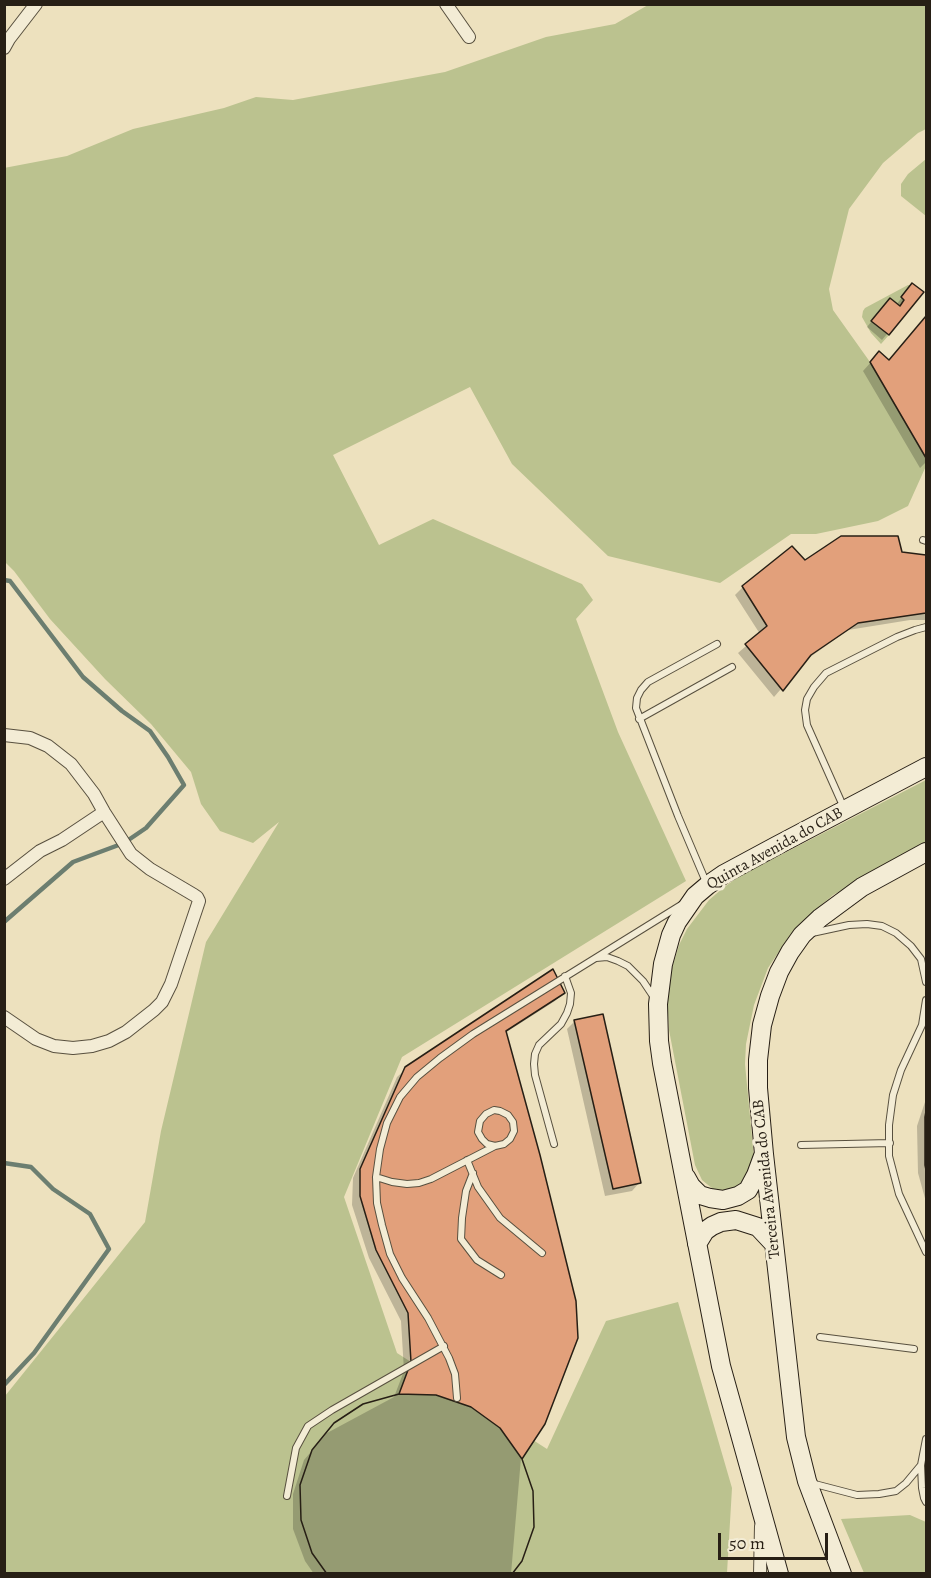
<!DOCTYPE html>
<html>
<head>
<meta charset="utf-8">
<style>
	body { margin:0 }
	#map { position:relative; width:931px; height:1578px; overflow:hidden; background:#ede1be; font-family:Alegreya,serif }
	canvas { display:block }
	.frame { position:absolute; inset:0; border:6px solid #271f15; pointer-events:none }
	.scale { position:absolute; left:718px; top:1533px; width:110px; height:27px; box-sizing:border-box; border:3px solid #271f15; border-top:0; padding-left:8px; font-size:18px; line-height:21px; white-space:nowrap; color:#271f15; -webkit-text-stroke:4px #f3ecd5; paint-order:stroke }
</style>
</head>
<body>
<div id="map">
<canvas width="931" height="1578"></canvas>
<div class="frame"></div>
<div class="scale">50 m</div>
</div>
<script>
const ctx = document.querySelector('canvas').getContext('2d');
ctx.lineJoin = 'round';
function fill(path, color) { ctx.fillStyle = color; ctx.fill(path, 'evenodd'); }
const toPath = rows => new Path2D(rows.map(r => 'M' + r).join(''));
function trace(path, color, width, dash) { ctx.strokeStyle = color; ctx.lineWidth = width; ctx.lineCap = dash ? 'butt' : 'round'; ctx.setLineDash(dash || []); ctx.stroke(path); }
function write(font, color, halo, rows, align = 'center') {
  ctx.font = font + ' Alegreya,serif'; ctx.lineWidth = 6; ctx.setLineDash([]); ctx.textBaseline = 'middle'; ctx.strokeStyle = halo; ctx.fillStyle = color; for (const [text, x, y, turn = 0] of rows) {
    ctx.save(); ctx.translate(x, y); ctx.rotate((+turn || 0) * Math.PI / 180); ctx.textAlign = isNaN(turn) ? turn : align; if (halo) ctx.strokeText(text, 0, 0); ctx.fillText(text, 0, 0); ctx.restore();
  }
}
const green = toPath([
	[648,5,926,5,926,129,918,133,883,163,849,209,829,289,833,310,870,362,926,458,926,466,908,506,878,521,816,534,791,534,720,583,608,556,512,464,470,387,333,455,379,545,433,519,582,584,593,600,576,619,618,732,686,881,402,1057,344,1197,397,1353,547,1449,606,1321,678,1302,732,1488,727,1573,5,1573,5,1396,145,1222,161,1131,206,942,279,822,253,843,220,831,201,804,191,772,151,724,105,679,50,619,14,571,5,562,4,168,67,156,133,129,224,108,256,97,293,100,445,72,546,37,615,24],
	[926,159,926,216,901,196,901,184,908,174],
	[908,285,910,285,904,300,900,306,890,298,871,320,889,335,881,344,871,333,862,317,863,311,865,308],
	[926,780,926,844,833,895,803,921,790,935,768,968,754,1005,746,1044,745,1064,754,1158,748,1180,739,1188,720,1191,713,1189,702,1180,695,1165,669,1030,667,995,669,978,679,945,687,929,709,900,723,888,738,877],
	[910,1515,926,1522,926,1573,864,1573,841,1519]
]);
const shadow = toPath([
	[907,291,922,292,882,340,867,327,884,306,896,305],
	[926,317,926,462,920,468,863,371,872,361,889,361],
	[901,553,926,557,926,620,910,620,848,630,806,660,774,697,738,653,760,634,735,595,743,587,805,562],
	[563,993,555,1001,505,1033,521,1458,511,1574,314,1574,305,1561,293,1529,293,1494,304,1460,327,1433,394,1397,404,1371,401,1321,369,1258,352,1205,353,1178,397,1077,406,1069],
	[575,1021,639,1183,632,1191,605,1196,567,1029],
	[926,1099,926,1202,918,1173,917,1126]
]);
const stream = toPath([
	[4,580,10,581,83,677,122,711,150,731,168,757,184,785,146,828,124,843,73,862,4,922],
	[4,1163,31,1167,53,1189,90,1214,109,1249,34,1353,4,1385]
]);
const building = toPath([
	[912,283,924,292,889,335,871,321,890,298,900,306,904,300,901,297,912,283],
	[926,316,926,458,870,362,879,351,889,360,926,316],
	[841,536,898,536,902,552,926,555,926,613,858,623,811,655,783,691,745,644,767,626,742,586,792,546,805,560,841,536],
	[553,969,565,993,506,1031,540,1155,576,1301,578,1338,545,1424,522,1459,533,1491,534,1527,522,1561,512,1574,327,1574,312,1553,301,1520,300,1485,312,1450,334,1423,363,1404,399,1394,411,1362,408,1313,376,1250,360,1196,360,1169,405,1067,553,969],
	[603,1014,641,1183,613,1189,574,1020,603,1014],
	[926,1111,926,1170,925,1165,925,1117,926,1111],
	[399,1394,436,1395,471,1407,500,1428,522,1459,533,1491,534,1527,522,1561,512,1574,327,1574,312,1553,301,1520,300,1485,312,1450,334,1423,363,1404,399,1394]
]);
const service = toPath([
	[923,540,926,541],
	[639,719,732,667],
	[844,808,807,725,805,710,807,699,814,687,826,673,897,637,915,630,926,627],
	[706,882,678,816,636,708,637,698,641,690,648,682,717,644],
	[812,933,849,925,867,924,882,926,896,933,911,946,921,959,926,982],
	[596,958,607,957,618,961,628,966,643,981,655,999],
	[926,1000,922,1025,901,1070,893,1095,889,1125,889,1156,899,1194,926,1252],
	[554,1144,535,1075,534,1064,535,1054,539,1045,561,1024,567,1013,570,1004,571,993,565,976],
	[801,1145,890,1143],
	[467,1160,478,1187,500,1218,542,1253],
	[473,1173,466,1191,462,1218,461,1239,477,1260,501,1275],
	[376,1177,392,1182,407,1184,419,1183,431,1179,495,1146,504,1144,510,1139,514,1131,513,1122,508,1115,500,1111,494,1110,486,1114,480,1121,478,1132,482,1139,487,1144,495,1146],
	[820,1337,914,1349],
	[457,1398,455,1374,449,1358,428,1318,402,1278,390,1254,382,1225,377,1203,376,1177,380,1149,387,1123,400,1097,417,1077,440,1058,473,1034,681,905],
	[921,1466,922,1488,924,1498,926,1502],
	[811,1483,857,1495,879,1494,896,1491,906,1483,921,1465,926,1439],
	[287,1496,296,1448,308,1426,332,1410,444,1346]
]);
const minor = toPath([
	[446,4,469,37],
	[4,48,9,39,36,4],
	[4,735,30,738,48,746,71,764,94,794,104,812,131,854,150,869,194,895,197,897,199,901,171,984,162,1002,154,1010,126,1032,109,1041,92,1046,73,1048,54,1046,36,1039,4,1017],
	[4,879,40,851,62,840,104,812],
	[760,1574,761,1526]
]);
const secondary = toPath([
	[686,1177,691,1186,700,1195,710,1198,723,1200,738,1196,748,1190,756,1175,763,1156],
	[697,1244,705,1231,712,1226,721,1222,736,1220,758,1227,773,1243],
	[779,1574,721,1366,662,1063,659,1041,658,1004,663,964,671,935,677,922,695,896,708,885,724,874,776,846,926,767],
	[842,1574,807,1481,796,1437,764,1154,758,1088,758,1060,762,1025,770,996,779,972,790,952,802,935,820,918,862,887,926,852]
]);
const streetNames = [
	["Quinta Avenida do CAB",775,849,-29],
	["Terceira Avenida do CAB",767,1179,-96]
];
fill(green, '#bbc28f');
fill(shadow, '#0003');
trace(stream, '#6c7e70', 4.5);
fill(building, '#e2a07b');
trace(building, '#271f15', 1.5);
trace(service, '#58503f', 8);
trace(minor, '#58503f', 14);
trace(secondary, '#271f15', 20);
trace(service, '#f3ecd5', 6);
trace(minor, '#f3ecd5', 12);
trace(secondary, '#f3ecd5', 18);
write('16px', '#271f15', '#f3ecd5', streetNames);
</script>
</body>
</html>
